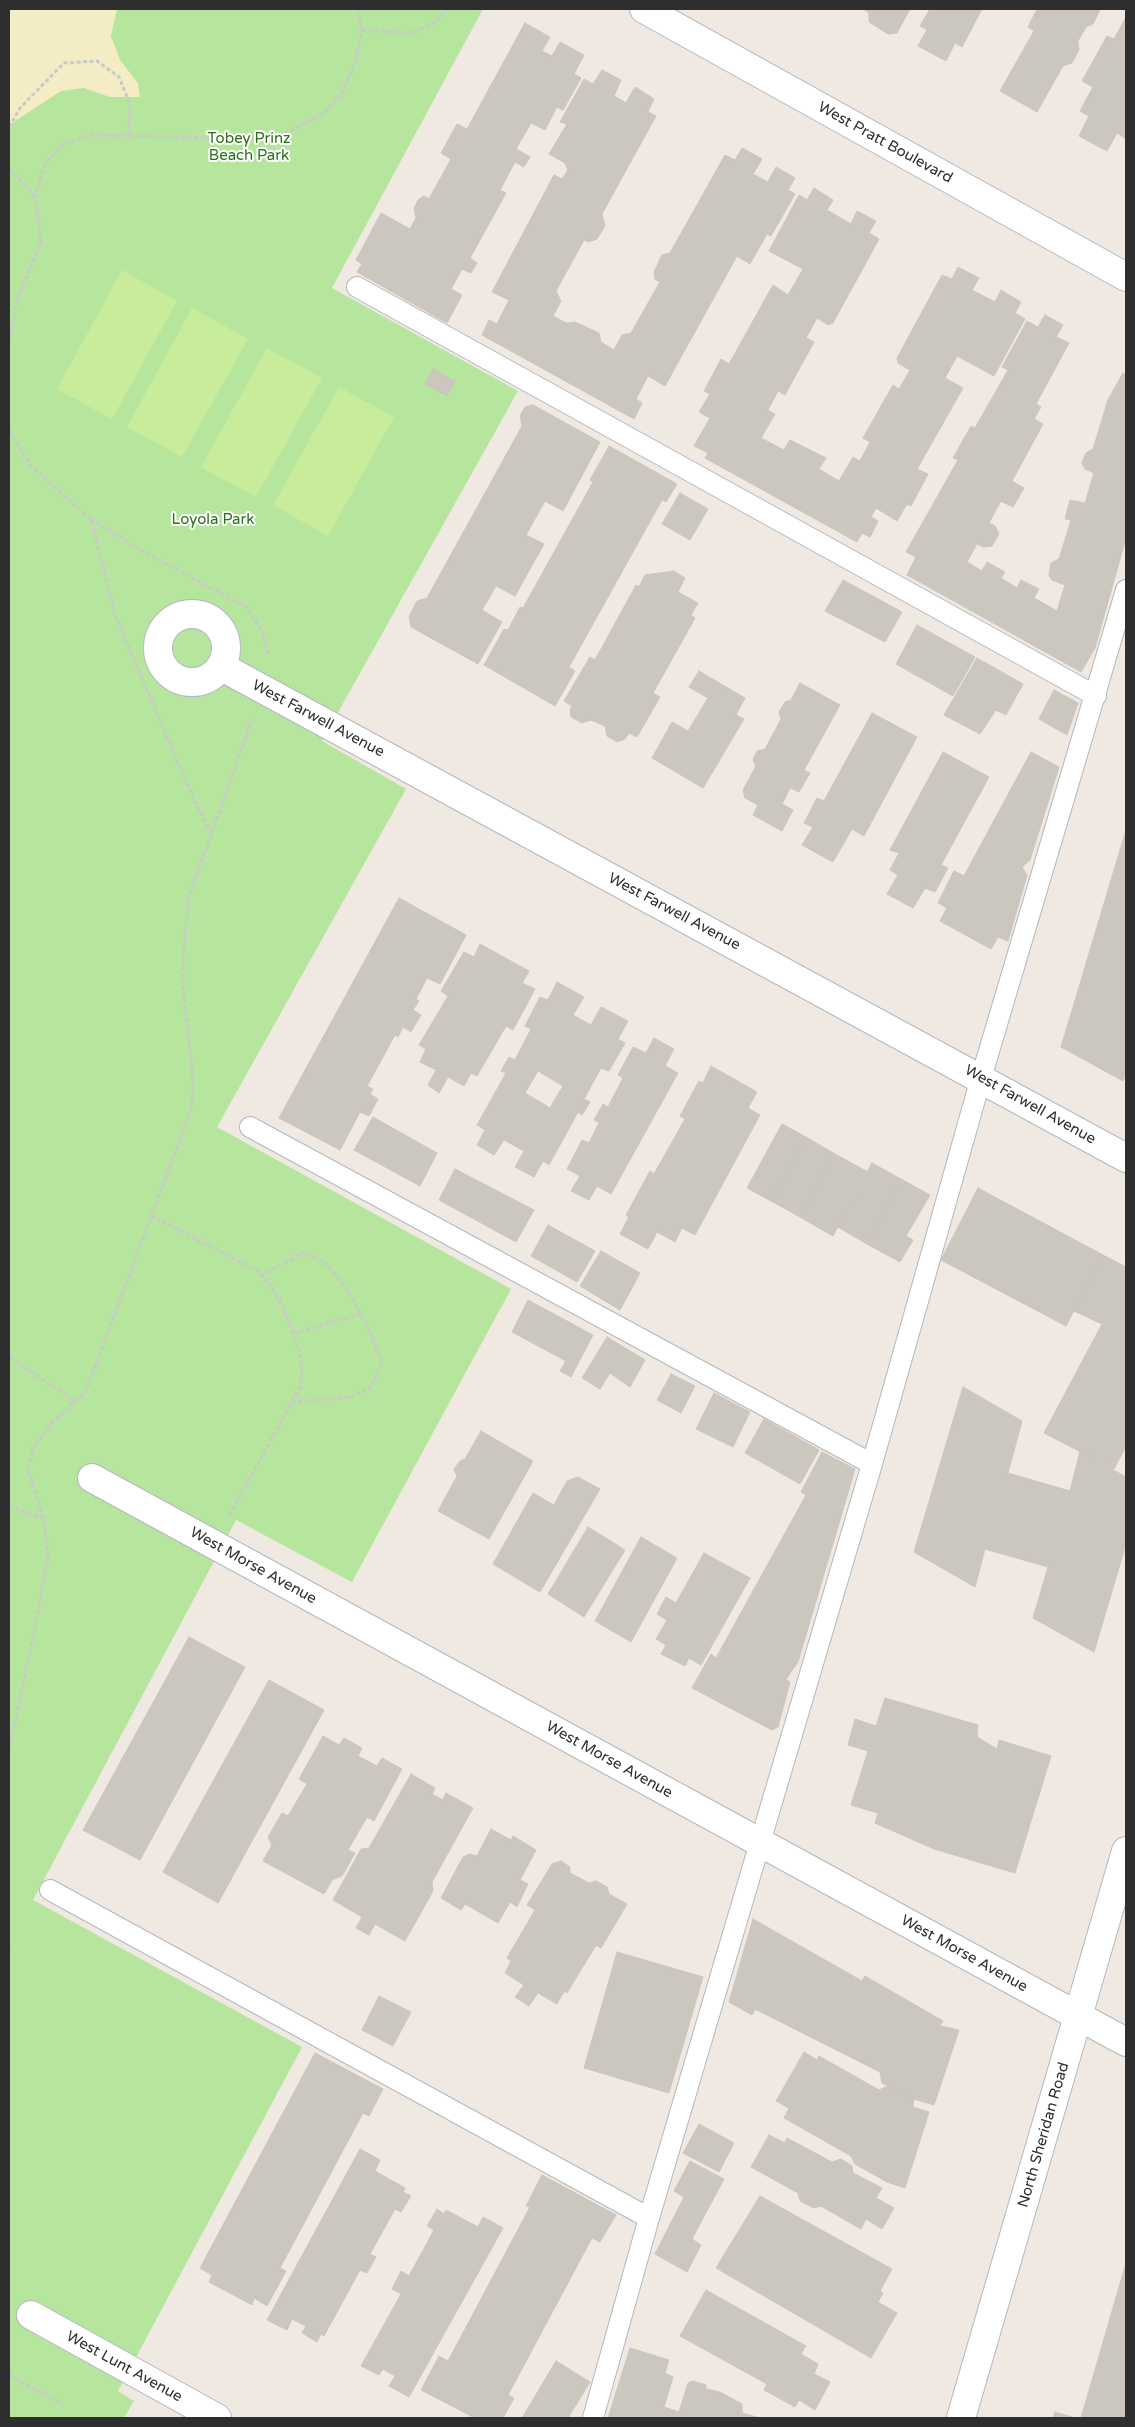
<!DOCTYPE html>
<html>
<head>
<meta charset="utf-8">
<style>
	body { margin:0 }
	#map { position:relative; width:1135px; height:2427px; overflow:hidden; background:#efe9e1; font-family:"Varela Round",sans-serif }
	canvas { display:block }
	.frame { position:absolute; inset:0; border:10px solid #2e2e2e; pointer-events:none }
</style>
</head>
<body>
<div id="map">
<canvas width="1135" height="2427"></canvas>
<div class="frame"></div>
</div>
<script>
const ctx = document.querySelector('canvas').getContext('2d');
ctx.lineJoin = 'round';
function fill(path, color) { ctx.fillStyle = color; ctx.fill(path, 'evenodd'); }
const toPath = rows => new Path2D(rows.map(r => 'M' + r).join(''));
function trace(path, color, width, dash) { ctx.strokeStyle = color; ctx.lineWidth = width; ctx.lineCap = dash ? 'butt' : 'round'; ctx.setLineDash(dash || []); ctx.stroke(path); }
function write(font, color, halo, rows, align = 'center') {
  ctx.font = font + ' "Varela Round",sans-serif'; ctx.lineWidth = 4; ctx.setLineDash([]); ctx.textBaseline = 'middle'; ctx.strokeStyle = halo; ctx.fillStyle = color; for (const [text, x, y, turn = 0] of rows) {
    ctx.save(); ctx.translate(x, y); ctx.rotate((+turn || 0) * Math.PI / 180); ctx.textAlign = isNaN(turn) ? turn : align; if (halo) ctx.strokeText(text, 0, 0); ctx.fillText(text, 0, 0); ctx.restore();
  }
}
const green = toPath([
	[9,9,483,9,332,288,518,391,322,741,406,789,217,1127,511,1289,352,1582,236,1520,33,1900,302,2047,118,2391,134,2401,124,2418,9,2418]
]);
const sand = toPath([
	[9,9,117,9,111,36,120,60,138,83,140,97,110,97,84,88,61,91,9,125]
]);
const pitch = toPath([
	[122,270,177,301,112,419,57,389],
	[192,308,248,339,182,457,127,427],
	[267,348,322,378,256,497,201,467],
	[339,387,394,417,328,536,273,505]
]);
const building = toPath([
	[863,9,910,9,897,33,888,34,869,22,869,13,863,9],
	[930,9,982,9,962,47,955,43,946,61,918,46,927,30,920,26,930,9],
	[1037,9,1100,10,1093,24,1086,27,1078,41,1079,50,1072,63,1063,66,1037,112,1000,91,1034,31,1028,27,1037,9],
	[1126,17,1126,139,1117,133,1107,151,1079,136,1089,116,1080,111,1093,87,1082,81,1107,36,1114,39,1126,17],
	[525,23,550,37,542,51,552,56,560,42,584,55,574,74,581,78,563,110,557,107,545,130,531,123,516,149,530,157,524,167,515,162,500,190,506,193,470,258,477,263,471,273,462,269,451,289,462,295,447,323,357,272,362,264,356,260,381,213,410,229,416,218,414,209,418,200,424,196,429,199,451,159,441,153,457,124,467,129,525,23],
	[602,70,621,80,614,96,626,103,635,87,654,99,648,112,656,116,602,214,605,226,597,239,588,242,584,240,556,291,561,301,553,316,566,323,575,322,599,333,601,342,614,350,622,335,631,333,660,282,655,279,654,272,662,255,670,253,725,155,735,160,742,148,762,159,753,174,768,182,776,167,795,178,788,190,795,194,771,236,767,234,750,264,737,256,665,386,648,376,636,399,642,403,634,419,482,335,489,320,497,324,509,300,492,292,554,175,562,179,568,170,565,163,549,154,567,124,560,122,584,79,593,84,602,70],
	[814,188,833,200,827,210,851,224,857,211,876,221,869,233,879,239,833,323,828,325,817,318,806,338,814,342,785,395,778,391,768,410,775,414,761,438,784,450,790,440,826,458,819,469,839,481,853,457,860,461,870,442,863,438,893,385,899,389,910,370,898,363,897,358,942,275,952,279,958,267,979,278,972,290,995,302,1001,290,1021,302,1015,313,1025,319,994,376,957,356,945,378,963,388,917,469,928,474,911,506,907,504,897,521,876,508,871,517,878,521,870,537,862,533,857,542,705,458,708,453,694,446,710,418,699,412,710,394,704,391,721,359,729,364,773,285,788,295,803,269,769,251,799,195,807,200,814,188],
	[1045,315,1063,325,1056,337,1069,343,1036,404,1041,407,1034,419,1043,424,1012,481,1024,488,1013,507,1001,501,989,523,995,526,999,534,992,546,983,547,977,544,967,562,982,571,987,562,1005,572,1001,578,1017,588,1021,580,1039,589,1034,598,1057,611,1065,585,1052,580,1049,575,1051,563,1059,559,1071,520,1065,519,1070,500,1085,503,1094,473,1085,469,1082,463,1086,453,1093,449,1108,400,1123,373,1126,375,1126,538,1095,648,1081,672,907,575,916,557,906,552,958,460,953,458,971,426,975,428,1008,370,1002,367,1027,321,1038,327,1045,315],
	[433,369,455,381,447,396,425,384,433,369],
	[533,405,600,442,563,511,545,501,526,535,544,544,515,596,496,586,482,610,502,622,478,664,411,627,409,617,417,601,427,598,522,426,520,416,525,407,533,405],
	[609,446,677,484,666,502,662,500,569,667,575,671,555,706,484,665,504,629,508,630,520,607,523,608,593,482,590,480,609,446],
	[680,493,708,509,690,540,662,524,680,493],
	[674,571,685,578,678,592,698,603,691,615,695,618,653,693,660,697,637,737,629,733,625,739,617,742,607,736,605,726,591,720,582,723,571,717,570,710,572,706,564,701,590,657,595,660,636,585,639,587,645,575,674,571],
	[843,580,902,612,885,642,825,611,843,580],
	[917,625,975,657,953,696,896,664,917,625],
	[977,658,1023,684,1006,715,996,710,980,734,944,715,977,658],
	[699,671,745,698,736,715,744,719,703,788,652,758,672,722,688,731,708,698,689,687,699,671],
	[800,683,840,705,804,770,810,773,799,792,790,788,782,804,793,810,782,831,753,815,758,805,745,798,743,790,756,766,753,760,757,751,765,749,781,719,779,712,785,702,791,700,800,683],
	[1054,690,1078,703,1067,735,1039,719,1054,690],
	[872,713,917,737,864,836,852,829,833,862,802,845,813,827,804,823,817,798,824,801,872,713],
	[943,752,989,777,941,865,948,868,935,892,925,888,913,908,887,894,898,875,890,870,899,853,890,850,943,752],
	[1031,752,1059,767,1030,860,1022,867,1027,875,1008,941,998,937,991,949,940,921,947,908,938,903,954,871,964,876,1031,752],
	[1126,830,1126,1071,1123,1081,1061,1047,1126,830],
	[399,898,466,935,440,984,427,978,416,999,419,1001,413,1010,421,1015,411,1032,403,1027,398,1037,395,1035,367,1086,373,1089,370,1094,378,1099,369,1116,360,1112,340,1150,279,1118,399,898],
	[480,944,529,971,522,983,535,989,513,1030,506,1026,477,1076,471,1073,464,1086,448,1077,439,1093,428,1085,436,1070,420,1062,426,1049,419,1045,448,996,441,991,464,952,474,957,480,944],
	[557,982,584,997,573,1015,591,1025,601,1007,628,1021,618,1039,625,1043,609,1071,601,1068,584,1099,590,1102,582,1115,578,1112,549,1165,543,1161,534,1177,515,1167,524,1151,504,1140,494,1155,477,1145,485,1130,477,1125,506,1073,501,1071,509,1057,515,1060,531,1029,525,1026,540,997,548,1000,557,982],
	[538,1071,563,1086,550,1108,525,1093,538,1071],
	[654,1038,674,1049,665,1066,678,1073,611,1194,597,1186,589,1200,571,1191,580,1176,567,1169,582,1140,589,1143,599,1123,594,1120,603,1104,608,1107,623,1078,618,1075,633,1047,646,1053,654,1038],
	[711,1066,757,1092,748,1108,760,1115,695,1235,682,1228,675,1242,657,1232,648,1249,620,1234,629,1217,626,1215,650,1171,654,1174,685,1119,680,1116,699,1081,703,1083,711,1066],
	[373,1117,437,1153,420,1186,354,1150,373,1117],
	[782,1124,806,1137,771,1201,747,1188,782,1124],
	[806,1137,835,1154,800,1217,771,1201,806,1137],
	[835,1154,868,1172,833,1236,800,1217,835,1154],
	[872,1163,901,1179,867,1244,838,1227,872,1163],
	[455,1169,534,1210,516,1242,439,1200,455,1169],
	[901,1179,930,1195,906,1236,913,1240,900,1262,867,1244,901,1179],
	[978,1188,1103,1255,1066,1326,941,1260,978,1188],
	[548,1225,595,1251,577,1282,531,1256,548,1225],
	[601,1251,640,1273,620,1310,580,1286,601,1251],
	[1103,1255,1126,1267,1126,1446,1114,1469,1044,1433,1102,1324,1074,1311,1103,1255],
	[528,1300,593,1335,571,1377,560,1371,566,1361,512,1332,528,1300],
	[607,1337,645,1360,630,1387,610,1373,600,1389,582,1378,607,1337],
	[671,1374,695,1386,681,1413,657,1400,671,1374],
	[963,1387,1022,1421,1008,1473,1070,1491,1080,1451,1126,1477,1126,1544,1094,1652,1033,1618,1048,1567,985,1549,975,1587,914,1552,963,1387],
	[714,1393,750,1412,733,1447,696,1429,714,1393],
	[764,1419,819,1450,800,1484,745,1453,764,1419],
	[481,1431,533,1461,489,1539,438,1511,457,1476,454,1469,460,1461,465,1459,481,1431],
	[822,1452,855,1469,798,1662,786,1679,790,1682,778,1727,772,1730,692,1688,711,1654,716,1658,806,1495,801,1492,822,1452],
	[578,1477,600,1489,540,1592,493,1564,533,1493,554,1505,567,1481,578,1477],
	[588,1527,625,1550,584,1617,548,1594,588,1527],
	[641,1537,677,1558,631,1642,595,1621,641,1537],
	[704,1553,750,1578,701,1665,689,1658,685,1666,661,1654,666,1645,656,1639,667,1620,657,1614,666,1597,676,1603,704,1553],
	[189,1637,245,1667,140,1860,83,1830,189,1637],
	[269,1680,324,1710,218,1903,163,1872,269,1680],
	[885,1698,978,1725,977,1737,997,1749,999,1740,1051,1756,1015,1873,934,1849,875,1823,878,1813,851,1805,868,1751,848,1745,855,1719,876,1726,885,1698],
	[323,1736,339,1745,344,1738,362,1748,358,1756,377,1766,382,1758,402,1769,374,1821,367,1817,348,1850,355,1853,342,1876,332,1880,324,1894,263,1861,272,1845,268,1837,282,1813,288,1816,307,1784,299,1779,323,1736],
	[411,1774,435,1788,432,1794,443,1800,446,1793,473,1808,432,1882,433,1891,405,1941,375,1924,369,1935,356,1928,362,1917,333,1900,361,1849,369,1848,411,1774],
	[491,1829,511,1840,513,1836,536,1850,520,1880,528,1884,517,1907,510,1902,498,1923,465,1904,461,1910,441,1898,463,1857,470,1854,477,1856,491,1829],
	[561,1861,570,1867,570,1873,589,1883,596,1881,607,1887,609,1894,627,1904,601,1948,596,1945,567,1993,565,1990,557,2004,538,1993,529,2006,515,1997,524,1985,505,1973,511,1961,507,1958,535,1910,527,1905,552,1864,561,1861],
	[753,1919,862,1981,865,1976,943,2021,940,2026,959,2030,934,2105,914,2099,882,2083,880,2072,755,2009,752,2015,729,2002,753,1919],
	[617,1952,703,1977,669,2093,584,2068,617,1952],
	[379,1996,411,2012,393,2046,362,2030,379,1996],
	[804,2052,817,2060,819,2056,879,2090,888,2086,914,2099,913,2107,929,2112,905,2188,887,2182,855,2164,851,2156,784,2118,789,2108,776,2101,804,2052],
	[315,2053,383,2089,369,2116,363,2113,280,2268,286,2271,267,2306,254,2298,252,2305,209,2282,212,2275,200,2268,315,2053],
	[699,2124,734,2143,719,2172,683,2153,699,2124],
	[769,2135,785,2143,787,2138,832,2162,841,2159,852,2166,853,2173,882,2188,876,2198,894,2208,882,2229,866,2219,861,2229,821,2206,814,2208,800,2201,798,2193,751,2167,769,2135],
	[360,2149,380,2160,375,2171,405,2188,403,2192,411,2196,401,2212,395,2209,370,2254,376,2257,367,2273,360,2270,324,2336,321,2334,317,2342,302,2333,306,2326,292,2319,287,2330,267,2320,360,2149],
	[690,2161,724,2179,692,2239,701,2245,687,2272,655,2254,684,2197,674,2191,690,2161],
	[542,2175,616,2215,600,2242,592,2238,508,2395,514,2398,503,2418,475,2418,421,2390,439,2356,448,2361,530,2207,526,2206,542,2175],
	[760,2196,892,2269,880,2291,883,2293,878,2302,897,2313,871,2358,716,2268,760,2196],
	[437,2209,444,2214,446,2210,478,2227,483,2217,503,2228,409,2397,389,2386,395,2376,383,2369,379,2375,361,2366,401,2294,392,2289,401,2271,409,2276,434,2230,427,2226,437,2209],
	[1126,2263,1126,2418,1081,2418,1126,2263],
	[706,2290,806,2346,801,2354,818,2364,814,2374,830,2382,815,2410,799,2400,795,2407,764,2390,767,2384,680,2336,706,2290],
	[630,2348,669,2360,665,2373,673,2377,664,2407,679,2412,688,2383,693,2381,706,2385,706,2389,720,2392,742,2404,742,2413,760,2418,608,2418,630,2348],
	[556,2361,590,2382,568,2418,522,2418,556,2361],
	[1055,2412,1075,2418,1053,2418,1055,2412]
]);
const path = toPath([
	[362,30,410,33,431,25,449,9],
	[9,127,20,108,64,63,97,61,119,77,130,104,129,135],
	[9,170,25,184,34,196],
	[9,342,17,300,41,242,35,196,45,164,64,143,93,135,249,139,289,132,324,113,342,93,355,62,362,30,357,9],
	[9,431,31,466,91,519,116,617,194,800,212,833],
	[91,519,147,554,247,607,262,631,268,654],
	[151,1216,256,1270,272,1287,284,1309,300,1354,302,1374,300,1387,229,1516],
	[261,1276,303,1253,324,1262,345,1286,369,1329,382,1363,370,1389,350,1397,292,1402],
	[294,1333,360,1314],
	[9,1357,76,1402],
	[9,1506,44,1519],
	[9,1748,33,1638,48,1556,44,1519,28,1471,33,1448,50,1425,86,1391,191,1110,193,1081,182,976,188,899,252,720],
	[9,1948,9,1949],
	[9,2375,62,2404]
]);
const lane = toPath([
	[357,287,1096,696],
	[250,1127,872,1464],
	[50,1890,649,2218],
	[593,2418,649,2218,872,1464,981,1078,1126,590]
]);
const street = toPath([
	[644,9,1126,277],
	'158 648a34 34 0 1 1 68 0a34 34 0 1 1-68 0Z',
	[222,667,1126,1158],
	[92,1478,1078,2016],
	[31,2315,217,2418]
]);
const secondary = toPath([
	[1078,2016,1126,2042],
	[961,2418,1126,1851]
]);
const parkNames = [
	["Tobey Prinz",249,139],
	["Beach Park",249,156],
	["Loyola Park",213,520]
];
const streetNames = [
	["West Pratt Boulevard",885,143,29],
	["West Farwell Avenue",318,719,28],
	["West Farwell Avenue",674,912,28],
	["West Farwell Avenue",1030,1105,29],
	["West Morse Avenue",253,1566,29],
	["West Morse Avenue",609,1760,29],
	["West Morse Avenue",964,1954,29],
	["North Sheridan Road",1044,2135,-74],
	["West Lunt Avenue",124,2367,29]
];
fill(green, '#b6e59e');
fill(sand, '#f3ecc5');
fill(pitch, '#c9ec9a');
fill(building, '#cbc7bf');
trace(building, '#cbc5ba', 1);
trace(lane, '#b4b7c1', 22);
trace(street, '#b4b7c1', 30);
trace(secondary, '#b4b7c1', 30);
trace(path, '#c9c9c9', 3, [4, 2.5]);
trace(lane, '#fff', 20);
trace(street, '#fff', 28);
trace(secondary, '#fff', 28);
write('15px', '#2c6e1b', '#fff', parkNames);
write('15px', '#2e2e2e', '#fff', streetNames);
</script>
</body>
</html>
